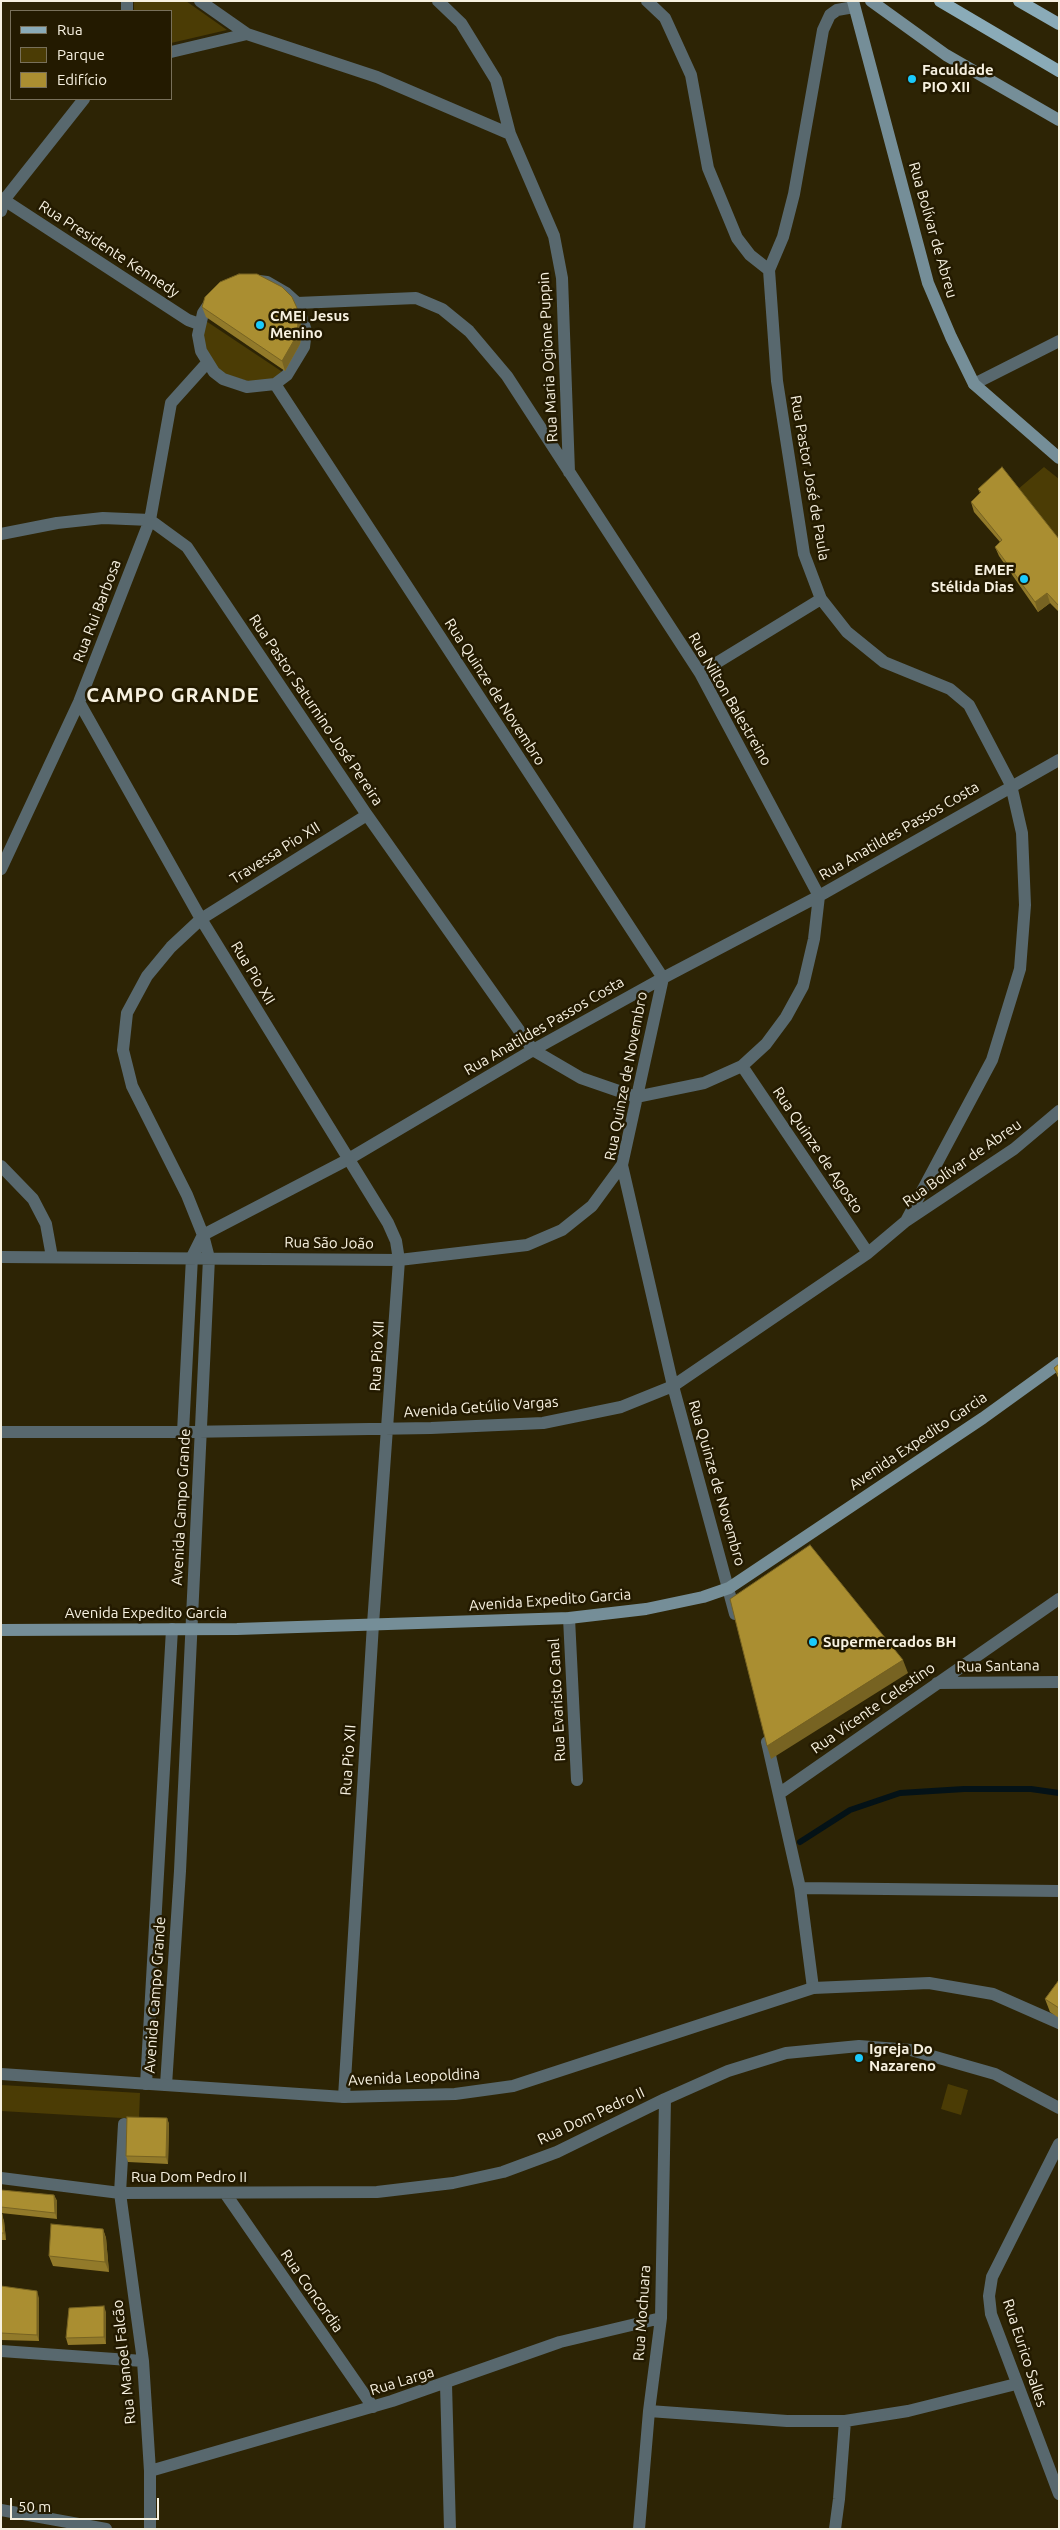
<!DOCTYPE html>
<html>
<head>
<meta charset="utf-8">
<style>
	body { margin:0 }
	#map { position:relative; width:1060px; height:2530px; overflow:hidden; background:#2d2405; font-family:Ubuntu,sans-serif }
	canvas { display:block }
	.frame { position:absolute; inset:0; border:2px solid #f7f1e0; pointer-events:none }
	.legend { position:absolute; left:10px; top:10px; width:162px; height:90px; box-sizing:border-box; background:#231a00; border:1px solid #78705a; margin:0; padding:6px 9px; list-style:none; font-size:15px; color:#f7f1e0 }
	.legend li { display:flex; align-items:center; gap:10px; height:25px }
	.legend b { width:25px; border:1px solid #78705a }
	.scale { position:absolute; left:10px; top:2498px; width:149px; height:22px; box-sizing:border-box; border:2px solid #f7f1e0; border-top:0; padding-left:6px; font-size:15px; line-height:18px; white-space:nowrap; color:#f7f1e0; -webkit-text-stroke:4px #231a00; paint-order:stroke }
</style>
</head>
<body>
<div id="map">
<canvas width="1060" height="2530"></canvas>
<div class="frame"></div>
<ul class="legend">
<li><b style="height:6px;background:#8aabb8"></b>Rua</li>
<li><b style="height:14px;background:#4b3c05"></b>Parque</li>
<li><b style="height:14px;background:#aa8e31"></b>Edifício</li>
</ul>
<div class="scale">50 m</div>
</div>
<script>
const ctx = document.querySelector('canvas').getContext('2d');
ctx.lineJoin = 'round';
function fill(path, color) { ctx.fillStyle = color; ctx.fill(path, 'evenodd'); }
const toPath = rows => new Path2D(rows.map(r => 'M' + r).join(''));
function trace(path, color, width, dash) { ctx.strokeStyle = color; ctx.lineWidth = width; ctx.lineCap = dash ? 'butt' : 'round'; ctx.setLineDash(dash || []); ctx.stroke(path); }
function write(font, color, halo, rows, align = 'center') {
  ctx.font = font + ' Ubuntu,sans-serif'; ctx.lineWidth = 5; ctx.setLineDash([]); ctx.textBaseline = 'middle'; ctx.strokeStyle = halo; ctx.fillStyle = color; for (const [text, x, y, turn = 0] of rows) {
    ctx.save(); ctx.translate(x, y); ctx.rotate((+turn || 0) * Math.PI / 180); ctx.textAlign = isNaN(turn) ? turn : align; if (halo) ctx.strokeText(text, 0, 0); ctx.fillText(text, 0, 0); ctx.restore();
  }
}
const green = toPath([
	[134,1,186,1,227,30,171,43,171,11,134,11],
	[203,319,284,373,261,385,220,373,203,348],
	[1044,467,1059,479,1059,544,1017,490],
	[948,2084,968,2090,961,2115,941,2109],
	[1,2085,140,2093,139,2119,1,2111]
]);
const stream = toPath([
	[800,1842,850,1810,900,1793,964,1789,1031,1789,1059,1793]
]);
const minor = toPath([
	[200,1,247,34,377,77,510,134],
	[438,1,461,23,496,80,510,134,554,236,562,278,569,472],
	[647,1,665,18,691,75,708,168,737,238,750,255,769,270],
	[854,7,837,10,830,15,823,30,794,194,783,237,769,270,777,381,804,554,821,599,847,632,884,662,950,689,969,705,1011,785,1022,833,1025,905,1020,969,992,1060,906,1221],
	[127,11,127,1],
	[171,52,247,34],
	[1,198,188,320,199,324],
	[1,211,4,200,84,99],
	[251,280,267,282,286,293,297,303,306,331,304,347,287,375,275,384,247,387,223,379,214,372,201,351,198,335,203,313,213,298,232,284,251,280],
	[275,384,663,978,622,1165,673,1386,735,1614],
	[974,384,1059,341],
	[1,534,57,523,103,518,150,520,187,547,367,815,533,1050,581,1078,636,1097,704,1083,742,1066,766,1044,786,1017,803,986,814,939,819,896,700,673,507,376,469,331,442,309,416,298,297,303],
	[700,673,821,599],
	[79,702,201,919,388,1223,396,1241,399,1260,373,1624,344,2097],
	[1,869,79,702,150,520,171,403,207,363],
	[742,1066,868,1253],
	[1,1166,33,1199,46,1224,52,1257],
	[203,1235,347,1160,533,1050,663,978,819,896,1059,760],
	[1,1257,399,1260,527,1245,562,1230,592,1206,622,1165],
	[1,1432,183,1432,431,1428,543,1423,621,1407,673,1386,868,1253,906,1221,1014,1149,1059,1111],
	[183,1432,192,1257,203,1235],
	[569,1618,577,1780],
	[937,1683,1059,1682],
	[767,1742,800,1888,813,1988],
	[780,1793,1059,1599],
	[800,1888,1059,1891],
	[146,2084,172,1629],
	[166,2085,180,1871,209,1258,203,1235,187,1195,132,1086,123,1050,127,1013,147,976,171,947,201,919,367,815],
	[124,2124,120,2193,143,2361,150,2471,150,2529],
	[1059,2144,992,2277,989,2296,991,2314,1059,2494],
	[1,2178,120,2193,377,2192,453,2183,503,2172,557,2152,665,2099,728,2071,786,2053,859,2046,911,2050,995,2074,1059,2108],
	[225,2193,373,2407],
	[1,2351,143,2361],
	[446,2384,450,2529],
	[649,2411,787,2421,845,2421,908,2411,1016,2384],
	[150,2471,392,2401,560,2342,661,2318],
	[1,2510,106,2529],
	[639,2529,649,2411,661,2318,665,2099],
	[835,2529,839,2499,845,2421]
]);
const tertiary = toPath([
	[1,2074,344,2097,455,2094,513,2086,813,1988,929,1983,993,1994,1059,2023]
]);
const secondary = toPath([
	[853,1,928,283,951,337,974,384,1059,458],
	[871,1,946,55,1059,120],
	[1,1630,237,1629,569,1618,646,1609,703,1597,729,1588,983,1418,1059,1363]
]);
const primary = toPath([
	[940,1,1059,71],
	[1019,1,1059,24]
]);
const wall = toPath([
	[202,307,300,318,302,332,300,344,285,371,206,317],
	[978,489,1059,539,1059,612,1050,603,1038,612,999,556,995,547,1000,542,974,512,971,502,980,493],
	[1059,1364,1059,1380,1054,1368],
	[1059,1980,1059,2018,1050,2012,1045,1999],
	[167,2118,169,2124,168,2164,128,2162,126,2156],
	[1,2190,54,2195,57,2201,57,2219,1,2213],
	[1,2214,4,2221,6,2240,1,2240],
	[103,2229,106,2238,109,2272,53,2266,49,2256],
	[1,2286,39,2298,39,2341,1,2340],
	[106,2312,106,2344,68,2345,66,2338]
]);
const shadedWall = toPath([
	[297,308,300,318,302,332,300,344,285,371,282,361],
	[1047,593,1050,603,1038,612,1035,602],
	[903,1660,908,1673,771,1759,767,1746],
	[167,2118,169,2124,168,2164,166,2157],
	[54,2195,57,2201,57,2219,55,2213],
	[2,2214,4,2221,6,2240,4,2233],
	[103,2229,106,2238,109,2272,105,2262],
	[37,2291,39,2298,39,2341,37,2335],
	[104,2306,106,2312,106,2344,104,2337]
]);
const building = toPath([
	[239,274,257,274,282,287,292,297,297,308,298,322,297,335,282,361,202,307,205,297,220,282,239,274],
	[1002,467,1059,539,1059,606,1047,593,1035,602,995,547,1002,540,971,502,981,492,978,489,1002,467],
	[1059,1364,1059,1376,1054,1368,1059,1364],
	[810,1545,903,1660,767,1746,730,1599,810,1545],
	[1059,1980,1059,2008,1045,1999,1059,1980],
	[127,2117,167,2118,166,2157,126,2156,127,2117],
	[1,2190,54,2195,55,2213,1,2207,1,2190],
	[1,2214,2,2214,4,2233,1,2233,1,2214],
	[51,2224,103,2229,105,2262,49,2256,51,2224],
	[1,2286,37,2291,37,2335,1,2333,1,2286],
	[104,2306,104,2337,66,2338,69,2308,104,2306]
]);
const markers = [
	[912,79,5,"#1acafc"],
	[260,325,5,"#1acafc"],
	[1024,579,5,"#1acafc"],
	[813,1642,5,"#1acafc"],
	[859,2058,5,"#1acafc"]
];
const poiNames = [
	["Faculdade",922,70],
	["PIO XII",922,87],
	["CMEI Jesus",270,316],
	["Menino",270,333],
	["EMEF",1014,570,"right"],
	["Stélida Dias",1014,587,"right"],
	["Supermercados BH",823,1642],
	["Igreja Do",869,2049],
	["Nazareno",869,2066]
];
const streetNames = [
	["Rua Bolívar de Abreu",933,230,74],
	["Rua Presidente Kennedy",109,249,33],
	["Rua Maria Ogione Puppin",548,357,-93],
	["Rua Pastor José de Paula",810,478,80],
	["Rua Rui Barbosa",97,611,-69],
	["Rua Quinze de Novembro",495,692,57],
	["Rua Nilton Balestreino",730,699,60],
	["Rua Pastor Saturnino José Pereira",316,710,56],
	["Rua Anatildes Passos Costa",899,831,-30],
	["Travessa Pio XII",275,853,-32],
	["Rua Pio XII",253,973,59],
	["Rua Anatildes Passos Costa",544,1026,-30],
	["Rua Quinze de Novembro",626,1076,-79],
	["Rua Quinze de Agosto",818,1150,56],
	["Rua Bolívar de Abreu",962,1163,-35],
	["Rua São João",329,1243,1],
	["Rua Pio XII",377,1356,-87],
	["Avenida Getúlio Vargas",481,1407,-4],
	["Avenida Expedito Garcia",918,1441,-34],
	["Rua Quinze de Novembro",717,1483,74],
	["Avenida Campo Grande",181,1507,-87],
	["Avenida Expedito Garcia",550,1600,-4],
	["Avenida Expedito Garcia",146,1613],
	["Rua Santana",998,1666,-1],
	["Rua Evaristo Canal",557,1700,-93],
	["Rua Vicente Celestino",873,1708,-35],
	["Rua Pio XII",348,1760,-86],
	["Avenida Campo Grande",155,1995,-86],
	["Avenida Leopoldina",414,2077,-3],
	["Rua Dom Pedro II",591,2116,-25],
	["Rua Dom Pedro II",189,2177],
	["Rua Concordia",312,2291,55],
	["Rua Mochuara",642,2313,-86],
	["Rua Eurico Salles",1025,2353,72],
	["Rua Manoel Falcão",124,2362,-96],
	["Rua Larga",402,2381,-17]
];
const districtNames = [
	["CAMPO GRANDE",173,695]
];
fill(green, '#4b3c05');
trace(stream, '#041217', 6);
trace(minor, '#58686e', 12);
trace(tertiary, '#58686e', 12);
trace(secondary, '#758e98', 12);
trace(primary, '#8aabb8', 12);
fill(wall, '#927a2a');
fill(shadedWall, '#776322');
fill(building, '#aa8e31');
trace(building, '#776322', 1);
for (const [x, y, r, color] of markers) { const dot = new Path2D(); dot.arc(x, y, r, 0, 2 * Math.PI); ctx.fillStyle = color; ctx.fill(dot); trace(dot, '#231a00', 2); }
write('bold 15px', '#f7f1e0', '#231a00', poiNames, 'left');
write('15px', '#f7f1e0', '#231a00', streetNames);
ctx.letterSpacing = '1px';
write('bold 20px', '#f7f1e0', '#231a00', districtNames);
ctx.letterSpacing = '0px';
</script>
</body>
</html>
